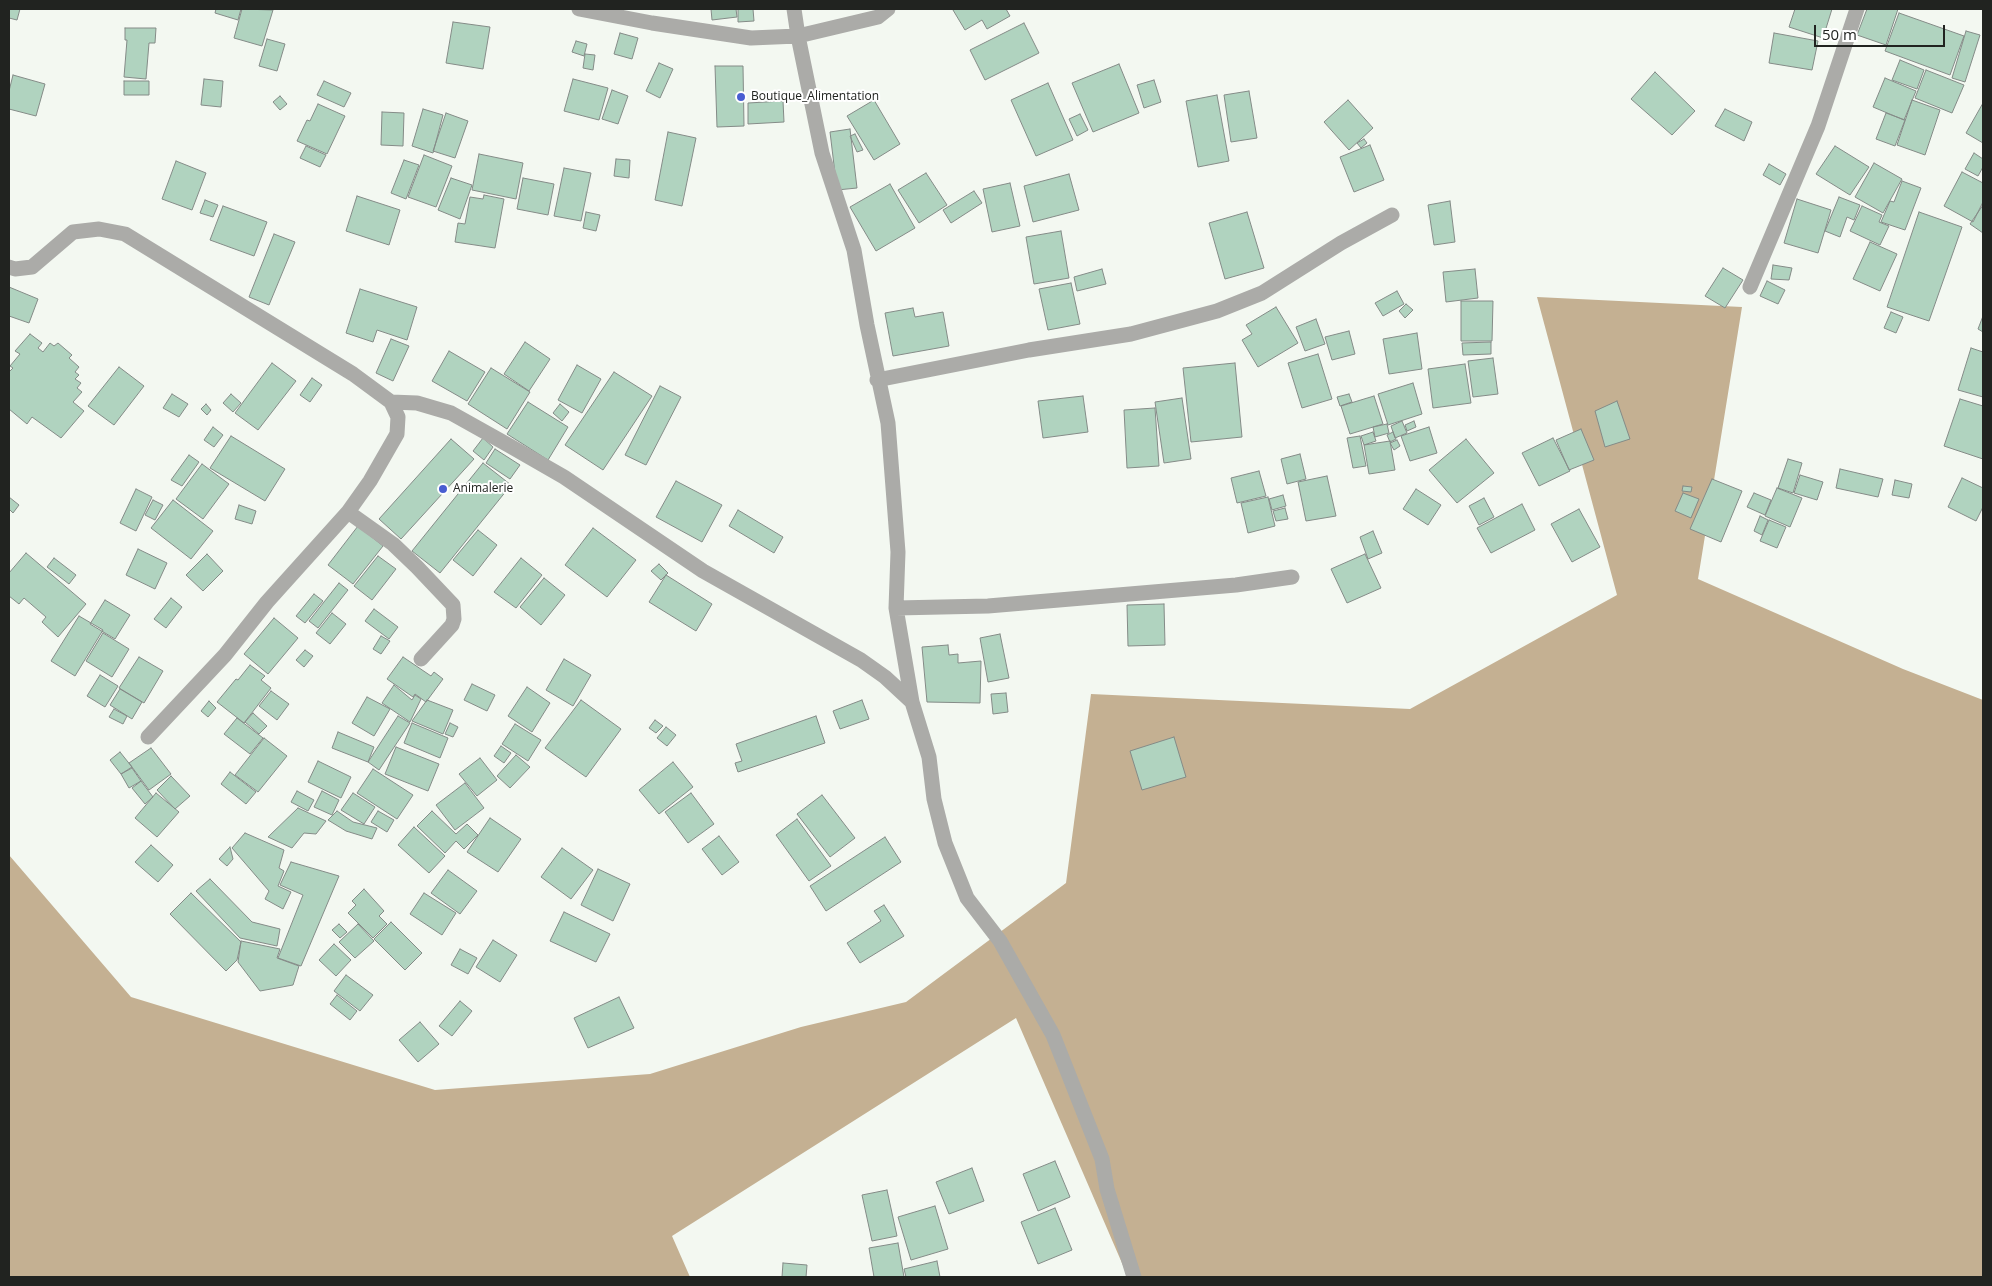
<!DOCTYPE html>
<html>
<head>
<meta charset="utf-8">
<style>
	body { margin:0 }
	#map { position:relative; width:1992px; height:1286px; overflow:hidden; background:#f3f8f1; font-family:"Open Sans",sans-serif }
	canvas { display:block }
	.frame { position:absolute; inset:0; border:10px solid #212320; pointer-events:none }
	.scale { position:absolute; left:1814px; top:25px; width:131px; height:22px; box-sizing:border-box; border:2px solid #212320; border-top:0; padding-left:6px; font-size:15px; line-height:18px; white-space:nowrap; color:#212320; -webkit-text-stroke:4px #fff; paint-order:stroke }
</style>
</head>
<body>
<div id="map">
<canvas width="1992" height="1286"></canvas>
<div class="frame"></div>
<div class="scale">50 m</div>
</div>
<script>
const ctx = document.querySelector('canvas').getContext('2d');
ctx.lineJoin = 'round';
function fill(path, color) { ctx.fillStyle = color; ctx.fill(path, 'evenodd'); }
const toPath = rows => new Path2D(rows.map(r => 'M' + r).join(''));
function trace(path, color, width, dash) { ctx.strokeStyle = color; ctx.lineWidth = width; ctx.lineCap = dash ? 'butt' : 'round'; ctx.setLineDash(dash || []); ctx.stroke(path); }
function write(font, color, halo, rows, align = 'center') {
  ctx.font = font + ' "Open Sans",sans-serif'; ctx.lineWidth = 4; ctx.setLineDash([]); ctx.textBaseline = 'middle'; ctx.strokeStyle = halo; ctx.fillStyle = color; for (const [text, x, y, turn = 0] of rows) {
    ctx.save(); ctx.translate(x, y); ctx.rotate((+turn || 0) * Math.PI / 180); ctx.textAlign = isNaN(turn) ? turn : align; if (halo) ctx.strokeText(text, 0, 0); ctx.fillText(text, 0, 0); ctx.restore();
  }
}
const forest = toPath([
	[1537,297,1742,307,1698,579,1903,669,1983,700,1983,1277,1128,1277,1016,1018,672,1236,690,1277,9,1277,9,855,131,997,435,1090,650,1074,801,1027,906,1002,1066,883,1091,694,1410,709,1617,595]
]);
const building = toPath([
	[9,9,20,9,17,20,9,18,9,9],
	[216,9,241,9,238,20,215,13,216,9],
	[242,9,273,10,262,46,234,38,242,9],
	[711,9,736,9,737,17,712,20,711,9],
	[738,9,753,9,754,21,738,22,738,9],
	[956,9,1006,9,1010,16,987,29,982,20,965,30,953,10,956,9],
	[1795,9,1832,9,1823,38,1789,27,1795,9],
	[1867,9,1898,9,1886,45,1857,35,1867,9],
	[1899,13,1964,36,1950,75,1885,51,1899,13],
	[453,22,490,27,483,69,446,63,453,22],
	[1024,23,1039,53,985,80,970,50,1024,23],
	[125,28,156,28,155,43,149,43,146,79,124,77,127,40,125,40,125,28],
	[1966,31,1980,35,1965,82,1952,78,1966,31],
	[620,33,638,38,632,59,614,54,620,33],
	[1774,33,1818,41,1812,70,1769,63,1774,33],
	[267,39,285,44,277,71,259,66,267,39],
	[576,41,587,44,584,56,572,52,576,41],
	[585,54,595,55,593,70,583,68,585,54],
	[1900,60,1924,70,1917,89,1892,80,1900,60],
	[659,63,673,69,660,98,646,91,659,63],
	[1119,64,1139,113,1093,132,1072,83,1119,64],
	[715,66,743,66,744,126,717,127,715,66],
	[1926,70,1964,85,1952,113,1915,98,1926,70],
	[1655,72,1695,111,1672,135,1631,99,1655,72],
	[13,75,45,84,36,116,9,109,9,91,13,75],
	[1885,78,1916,91,1904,120,1873,107,1885,78],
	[204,79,223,81,221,107,201,105,204,79],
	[573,79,608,88,599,120,564,111,573,79],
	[1154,80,1161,102,1144,108,1137,85,1154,80],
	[124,81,149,81,149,95,124,95,124,81],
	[324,81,351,93,344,107,317,95,324,81],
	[1048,83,1073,140,1036,156,1011,100,1048,83],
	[612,90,628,96,618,124,602,119,612,90],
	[1249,91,1257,138,1231,142,1224,95,1249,91],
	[1217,95,1229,161,1198,167,1186,101,1217,95],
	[280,96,287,104,280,110,273,102,280,96],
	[874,100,900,144,874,160,847,116,874,100],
	[1348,100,1373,128,1349,150,1324,122,1348,100],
	[1912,100,1940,110,1925,155,1897,145,1912,100],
	[783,101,784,122,748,124,748,103,783,101],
	[1983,103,1983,143,1966,133,1983,103],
	[318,104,345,116,327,154,297,141,307,120,310,121,318,104],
	[423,109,443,115,433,153,412,146,423,109],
	[1725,109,1752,122,1744,141,1715,126,1725,109],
	[382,112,404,113,403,146,381,145,382,112],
	[446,113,468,121,455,158,433,151,446,113],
	[1886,113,1905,120,1895,146,1876,139,1886,113],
	[1080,114,1088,130,1077,136,1069,119,1080,114],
	[850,129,857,188,837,190,830,132,850,129],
	[668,132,696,138,682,206,655,200,668,132],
	[855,134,863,150,857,152,850,136,855,134],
	[1364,139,1367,143,1361,148,1357,143,1364,139],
	[1370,145,1384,180,1354,192,1340,157,1370,145],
	[306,146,326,155,320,167,300,158,306,146],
	[1835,146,1869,167,1850,195,1816,174,1835,146],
	[1974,153,1983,159,1983,167,1978,176,1965,169,1974,153],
	[479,154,523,163,516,199,472,190,479,154],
	[424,155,452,166,436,207,408,197,424,155],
	[616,159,630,160,629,178,614,176,616,159],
	[404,160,419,165,406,199,391,193,404,160],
	[176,161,206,173,192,210,162,199,176,161],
	[1874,163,1902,179,1883,213,1855,197,1874,163],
	[1769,164,1786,174,1780,185,1763,175,1769,164],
	[564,168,591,173,581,221,554,216,564,168],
	[1962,172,1983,183,1983,202,1973,222,1944,206,1962,172],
	[926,173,947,205,919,223,898,190,926,173],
	[1069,174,1079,210,1033,222,1024,186,1069,174],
	[451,178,472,185,460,219,438,210,451,178],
	[523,178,554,184,548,215,517,209,523,178],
	[1902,181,1921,188,1905,230,1881,222,1890,201,1894,202,1902,181],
	[1010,183,1020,226,992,232,983,189,1010,183],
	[890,184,915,228,876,251,850,207,890,184],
	[974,191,982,203,951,223,943,210,974,191],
	[484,195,504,199,495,248,455,242,458,223,465,224,470,197,483,199,484,195],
	[357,196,400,210,389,245,346,231,357,196],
	[1839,197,1860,205,1854,220,1847,217,1840,237,1825,231,1839,197],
	[1797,199,1831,210,1818,253,1784,243,1797,199],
	[205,200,218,205,213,217,200,213,205,200],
	[1450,201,1455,242,1434,245,1428,205,1450,201],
	[1983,205,1983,233,1970,224,1983,205],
	[223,206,267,222,254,256,210,240,223,206],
	[1862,206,1882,215,1879,222,1889,226,1880,245,1850,231,1862,206],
	[586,212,600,215,596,231,583,228,586,212],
	[1247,212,1264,268,1225,279,1209,223,1247,212],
	[1919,212,1962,227,1929,321,1887,307,1919,212],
	[1061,231,1069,278,1034,284,1026,237,1061,231],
	[274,234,295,242,269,305,249,297,274,234],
	[1870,242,1897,254,1880,291,1853,279,1870,242],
	[1773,265,1792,268,1789,280,1771,279,1773,265],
	[1723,268,1743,280,1725,308,1705,296,1723,268],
	[1102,269,1106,284,1077,291,1074,277,1102,269],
	[1475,269,1478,298,1446,302,1443,272,1475,269],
	[1767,281,1785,290,1778,304,1760,296,1767,281],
	[1071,283,1080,324,1048,330,1039,289,1071,283],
	[9,287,38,299,29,323,9,316,9,287],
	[360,289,417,307,407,340,377,330,373,342,346,333,360,289],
	[1397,291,1404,304,1383,316,1375,303,1397,291],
	[1461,301,1493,301,1492,341,1461,341,1461,301],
	[1406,304,1413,310,1405,318,1399,311,1406,304],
	[1276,307,1298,343,1258,367,1242,340,1252,334,1246,325,1276,307],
	[913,308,915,317,943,312,949,346,893,356,885,313,913,308],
	[1891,312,1903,317,1896,333,1884,328,1891,312],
	[1983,316,1983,332,1978,329,1983,316],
	[1316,319,1325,344,1305,351,1296,327,1316,319],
	[1349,331,1355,354,1332,360,1325,337,1349,331],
	[1417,333,1422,369,1389,374,1383,339,1417,333],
	[30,334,42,343,38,348,43,352,50,343,54,346,58,343,72,355,69,358,79,367,75,372,79,375,75,379,81,383,77,388,82,392,73,402,84,411,61,438,32,417,27,424,9,409,9,372,13,368,10,366,20,354,15,351,30,334],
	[391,339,409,346,393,381,376,373,391,339],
	[525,342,550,359,529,391,504,374,525,342],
	[1491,342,1491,354,1463,355,1462,343,1491,342],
	[1971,348,1983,352,1983,397,1958,390,1971,348],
	[449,351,485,372,467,401,432,381,449,351],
	[1318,354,1332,399,1302,408,1288,363,1318,354],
	[1493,358,1498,394,1473,397,1468,361,1493,358],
	[272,363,296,381,258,430,235,413,272,363],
	[1235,363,1242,437,1191,442,1183,368,1235,363],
	[1465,364,1471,403,1433,408,1428,369,1465,364],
	[577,365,601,379,582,413,558,400,577,365],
	[119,367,144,386,114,425,88,406,119,367],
	[491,368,530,392,507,429,468,404,491,368],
	[614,372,652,396,603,470,565,445,614,372],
	[312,378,322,385,310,402,300,395,312,378],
	[1413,383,1422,414,1388,425,1378,394,1413,383],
	[660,386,681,397,646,465,625,455,660,386],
	[172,394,188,404,179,417,163,408,172,394],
	[231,394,241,403,233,412,223,403,231,394],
	[1349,394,1352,402,1340,406,1337,397,1349,394],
	[1083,396,1088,432,1043,438,1038,401,1083,396],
	[1374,396,1383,424,1350,434,1341,406,1374,396],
	[1182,398,1191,459,1164,463,1155,402,1182,398],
	[1960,399,1983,406,1983,459,1944,446,1960,399],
	[1617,401,1630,439,1605,447,1595,411,1617,401],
	[528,402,568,427,548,460,507,434,528,402],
	[206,404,211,410,207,415,201,409,206,404],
	[560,404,569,412,562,421,553,413,560,404],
	[1155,408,1159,466,1127,468,1124,410,1155,408],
	[1402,421,1407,433,1395,438,1391,426,1402,421],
	[1414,421,1416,427,1407,431,1405,425,1414,421],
	[1387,424,1389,433,1375,437,1373,427,1387,424],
	[213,427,223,435,214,447,204,440,213,427],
	[1429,427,1437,453,1410,461,1401,436,1429,427],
	[1581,429,1594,460,1569,470,1556,440,1581,429],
	[1373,432,1376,441,1364,445,1361,436,1373,432],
	[1393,432,1396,439,1390,442,1387,435,1393,432],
	[231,436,285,469,265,501,210,468,231,436],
	[1360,436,1366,466,1353,468,1347,438,1360,436],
	[483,438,493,447,484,460,473,451,483,438],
	[1553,438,1570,471,1539,486,1522,453,1553,438],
	[451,439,474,459,401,539,379,519,451,439],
	[1466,439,1494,473,1457,503,1429,470,1466,439],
	[1397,440,1400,446,1394,450,1390,443,1397,440],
	[1390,441,1395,470,1369,474,1364,445,1390,441],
	[495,449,520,465,510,479,486,463,495,449],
	[1300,454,1306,479,1287,484,1281,459,1300,454],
	[189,455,199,462,182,486,171,480,189,455],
	[1788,459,1802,463,1793,493,1778,488,1788,459],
	[483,463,511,485,440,573,412,551,483,463],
	[202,464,229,484,203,519,176,499,202,464],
	[1840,469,1883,479,1878,497,1836,488,1840,469],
	[1259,471,1266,496,1237,503,1231,478,1259,471],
	[1800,475,1823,482,1817,500,1794,493,1800,475],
	[1327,476,1336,516,1306,521,1298,482,1327,476],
	[1962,478,1983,488,1983,507,1976,521,1948,507,1962,478],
	[1712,479,1742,491,1721,542,1690,529,1712,479],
	[1895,480,1912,484,1909,498,1892,495,1895,480],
	[676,481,722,505,702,542,656,517,676,481],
	[1683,486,1692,487,1691,492,1682,491,1683,486],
	[1777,488,1802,498,1790,527,1765,516,1777,488],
	[136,489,152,497,136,531,120,523,136,489],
	[1416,489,1441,505,1428,525,1403,509,1416,489],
	[1683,493,1699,499,1691,518,1675,511,1683,493],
	[1754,493,1771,500,1765,515,1747,507,1754,493],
	[1283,495,1286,506,1272,510,1269,499,1283,495],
	[9,497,19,505,13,513,9,509,9,497],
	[1268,497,1275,526,1248,533,1241,503,1268,497],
	[1484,498,1494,517,1479,525,1469,506,1484,498],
	[153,500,163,505,155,520,145,515,153,500],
	[173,500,213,531,191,559,151,528,173,500],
	[1522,504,1535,530,1491,553,1477,528,1522,504],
	[239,505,256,511,252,524,235,519,239,505],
	[1285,508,1288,519,1276,521,1273,511,1285,508],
	[1579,509,1600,547,1572,562,1551,524,1579,509],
	[738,510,783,537,774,553,729,526,738,510],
	[1760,516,1768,520,1762,535,1754,531,1760,516],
	[1769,520,1786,527,1777,548,1760,541,1769,520],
	[358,526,383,546,353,584,328,565,358,526],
	[593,528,636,560,607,597,565,565,593,528],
	[478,530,497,545,473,576,453,560,478,530],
	[1373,531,1382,553,1368,559,1360,537,1373,531],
	[138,549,167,563,155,589,126,575,138,549],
	[26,553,86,604,58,637,42,622,46,617,24,598,19,604,9,596,9,573,26,553],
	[207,554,223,571,203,591,186,575,207,554],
	[1365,554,1381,588,1347,603,1331,569,1365,554],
	[378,556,396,569,372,600,354,586,378,556],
	[54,558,76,575,69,584,47,567,54,558],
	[521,558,542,575,516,608,494,592,521,558],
	[659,564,668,573,661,580,651,571,659,564],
	[666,575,712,604,696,631,649,602,666,575],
	[544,578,565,595,541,625,520,607,544,578],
	[339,583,348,590,318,628,309,621,339,583],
	[314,594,323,601,305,623,296,616,314,594],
	[171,598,182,607,166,628,154,619,171,598],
	[105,600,130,615,115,639,90,624,105,600],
	[1164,604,1165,645,1128,646,1127,605,1164,604],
	[374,609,398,627,389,639,365,621,374,609],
	[332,613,346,624,330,644,316,633,332,613],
	[79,616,103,630,75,676,51,661,79,616],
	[274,618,298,638,268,674,244,654,274,618],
	[103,633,129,649,112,677,86,661,103,633],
	[1000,634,1009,678,988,682,980,638,1000,634],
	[381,636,390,641,381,654,373,649,381,636],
	[948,645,949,655,958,654,958,663,981,661,980,703,927,702,922,647,948,645],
	[305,650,313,656,304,667,296,660,305,650],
	[139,657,163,671,144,703,119,688,139,657],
	[403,657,431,676,434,672,443,679,426,702,415,694,413,697,387,679,403,657],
	[564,659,591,675,573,706,546,690,564,659],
	[250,665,265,676,261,680,271,688,244,723,217,702,236,679,238,680,250,665],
	[100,675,118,686,105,707,87,696,100,675],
	[472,684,495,695,487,711,464,700,472,684],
	[394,685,412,700,415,695,421,699,410,722,382,703,394,685],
	[527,687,550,703,532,732,508,716,527,687],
	[120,689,142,702,132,719,110,705,120,689],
	[271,691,289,704,277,720,259,706,271,691],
	[1006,693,1008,712,993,714,991,694,1006,693],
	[367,697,390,709,374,736,352,723,367,697],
	[427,700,453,710,443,734,412,721,427,700],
	[581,700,621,729,586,777,545,748,581,700],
	[862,700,869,719,840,729,833,711,862,700],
	[209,701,216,708,208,717,201,711,209,701],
	[114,709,127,716,123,724,109,717,114,709],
	[253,713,267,726,259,734,245,722,253,713],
	[398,716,410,723,379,770,368,762,398,716],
	[816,716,825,743,738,772,735,763,742,761,736,744,816,716],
	[237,718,263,738,250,754,224,734,237,718],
	[655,720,663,726,656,733,649,728,655,720],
	[412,723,448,738,440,758,404,743,412,723],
	[450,723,458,727,453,737,445,734,450,723],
	[515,724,541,740,528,761,502,744,515,724],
	[666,727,676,735,667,746,657,738,666,727],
	[338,732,374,747,368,762,332,748,338,732],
	[1174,737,1186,777,1142,790,1130,751,1174,737],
	[264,738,287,756,258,792,235,775,264,738],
	[501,746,511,753,504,763,494,756,501,746],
	[396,747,439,764,428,791,385,774,396,747],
	[151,748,171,774,149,790,129,763,151,748],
	[120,752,132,767,121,774,110,760,120,752],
	[516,755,530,767,510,788,497,776,516,755],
	[480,758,497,780,477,796,459,774,480,758],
	[318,761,351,777,341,798,308,782,318,761],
	[673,762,693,787,659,814,639,790,673,762],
	[132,768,141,781,129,788,121,774,132,768],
	[373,769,413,795,397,819,357,793,373,769],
	[230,772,256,792,246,804,221,784,230,772],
	[171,776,190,796,175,809,157,790,171,776],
	[141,781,153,797,145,804,132,788,141,781],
	[465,783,484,808,455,830,436,805,465,783],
	[297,791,314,800,308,811,291,802,297,791],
	[322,791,339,800,332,815,314,807,322,791],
	[156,793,179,812,157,837,135,818,156,793],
	[353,793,375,807,364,824,341,810,353,793],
	[691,793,714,824,688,843,665,812,691,793],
	[822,795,855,838,830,857,797,814,822,795],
	[298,808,326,821,316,834,304,833,292,848,268,837,298,808],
	[337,811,353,822,377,828,372,839,346,831,328,820,337,811],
	[378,811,394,820,387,832,371,822,378,811],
	[432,811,456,834,467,824,478,835,464,849,456,841,445,853,417,826,432,811],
	[490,818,521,839,498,872,467,852,490,818],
	[797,819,831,866,809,881,776,835,797,819],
	[414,827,445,856,429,873,398,845,414,827],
	[245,833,284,850,279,868,284,871,278,886,291,892,283,909,265,899,269,891,232,848,245,833],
	[719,836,739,862,722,875,702,849,719,836],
	[885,837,901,862,826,911,810,886,885,837],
	[151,845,173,865,158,882,135,862,151,845],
	[230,847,233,859,227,866,219,859,230,847],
	[562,848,593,870,571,899,541,877,562,848],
	[291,862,339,876,301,966,278,958,303,895,280,885,291,862],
	[598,869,630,884,613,921,581,905,598,869],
	[448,870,477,891,460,914,431,893,448,870],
	[210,879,252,922,280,929,277,946,240,938,196,891,210,879],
	[364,889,384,911,379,916,387,924,373,938,348,913,356,905,352,901,364,889],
	[191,893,241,942,237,960,226,971,170,914,191,893],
	[424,893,456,913,442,935,410,914,424,893],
	[884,905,904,936,860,963,847,943,881,921,874,911,884,905],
	[564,912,610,934,596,962,550,941,564,912],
	[391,922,422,953,405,970,374,939,391,922],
	[339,924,347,932,340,938,332,930,339,924],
	[358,924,374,941,355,958,339,942,358,924],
	[493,940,517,955,500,982,476,967,493,940],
	[241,941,280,949,277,958,299,966,293,985,260,991,238,962,241,941],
	[334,944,351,960,336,976,319,960,334,944],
	[460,949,477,958,468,974,451,965,460,949],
	[346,975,373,995,360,1011,334,991,346,975],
	[337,995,357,1011,350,1020,330,1004,337,995],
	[619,997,634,1028,588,1048,574,1018,619,997],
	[460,1001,472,1011,452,1036,439,1026,460,1001],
	[420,1022,439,1044,418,1062,399,1040,420,1022],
	[1055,1161,1070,1197,1038,1211,1023,1174,1055,1161],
	[972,1168,984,1201,949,1214,936,1182,972,1168],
	[887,1190,897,1236,872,1241,862,1195,887,1190],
	[935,1206,948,1249,911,1260,898,1217,935,1206],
	[1055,1208,1072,1250,1038,1264,1021,1222,1055,1208],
	[898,1243,904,1277,874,1277,869,1248,898,1243],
	[937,1261,940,1277,906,1277,904,1269,937,1261],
	[783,1263,807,1265,806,1277,782,1277,783,1263]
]);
const minor = toPath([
	[579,9,652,23,751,38,798,36,878,17,888,9],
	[794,9,798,36,822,153,854,250,867,325,888,423,898,552,896,608,912,702,929,757,934,799,945,843,967,898,1000,941,1053,1035,1102,1159,1107,1189,1134,1277],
	[9,267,15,269,32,267,73,232,99,229,125,234,353,374,391,402,398,417,397,434,370,481,348,512,267,602,225,655,148,737],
	[1750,287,1818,126,1857,9],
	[877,380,1029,350,1131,334,1217,311,1262,293,1341,243,1392,215],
	[391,402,417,403,451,413,510,446,564,477,703,571,861,660,885,677,912,702],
	[348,512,393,544,417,567,453,605,454,619,452,625,421,659],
	[896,608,988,606,1236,585,1292,577]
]);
const markers = [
	[741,97,5,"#485dd1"],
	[443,489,5,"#485dd1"]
];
const poiNames = [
	["Boutique_Alimentation",751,97],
	["Animalerie",453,489]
];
fill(forest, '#c4b092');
fill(building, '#b0d3bf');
trace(building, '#848b87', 1);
trace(minor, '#ababa8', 15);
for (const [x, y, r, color] of markers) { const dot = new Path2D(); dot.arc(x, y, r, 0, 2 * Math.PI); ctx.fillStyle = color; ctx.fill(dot); trace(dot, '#fff', 2); }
write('12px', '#212320', '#fff', poiNames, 'left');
</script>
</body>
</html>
